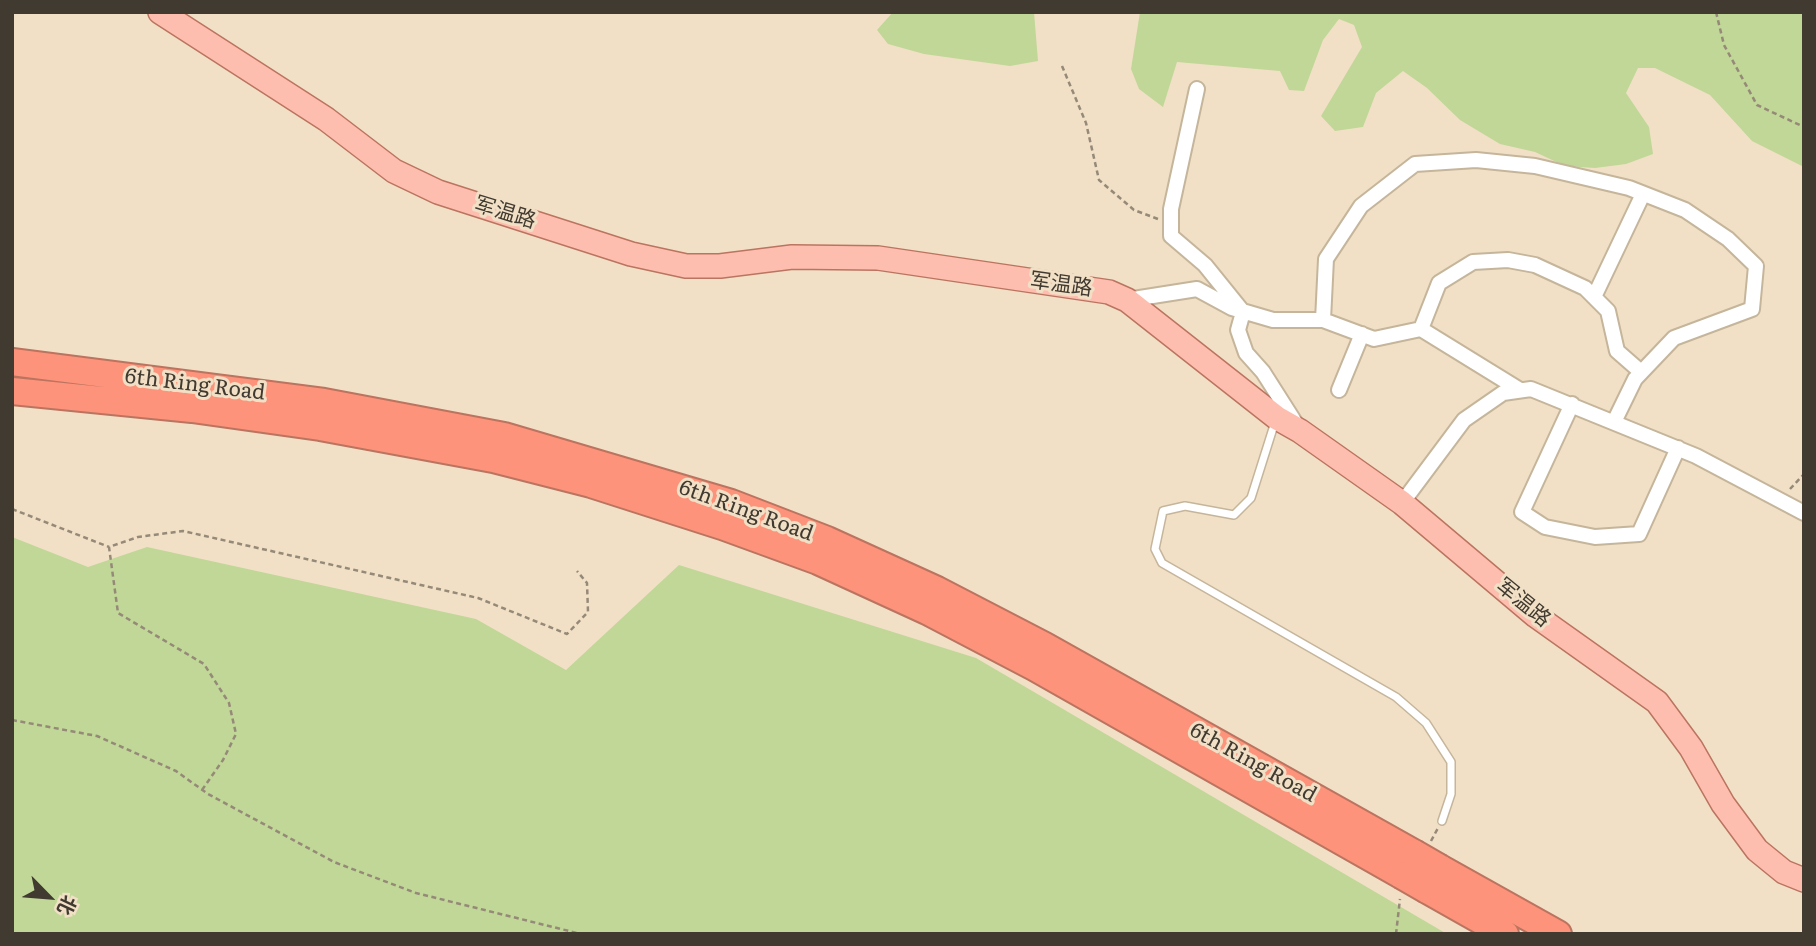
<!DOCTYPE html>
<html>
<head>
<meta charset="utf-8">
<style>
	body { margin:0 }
	#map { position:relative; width:1816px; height:946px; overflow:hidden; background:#f1e0c6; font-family:Literata,"Noto Sans SC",serif }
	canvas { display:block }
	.frame { position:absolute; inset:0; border:14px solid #413a30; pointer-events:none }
	.north { position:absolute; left:14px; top:862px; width:70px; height:70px; -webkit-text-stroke:5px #f1e0c6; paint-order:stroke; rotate:115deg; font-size:19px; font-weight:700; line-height:28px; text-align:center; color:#413a30 }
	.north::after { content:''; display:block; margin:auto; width:24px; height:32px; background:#413a30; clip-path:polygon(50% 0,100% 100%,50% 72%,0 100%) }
</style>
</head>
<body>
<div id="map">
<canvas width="1816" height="946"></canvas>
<div class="frame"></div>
<div class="north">北</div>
</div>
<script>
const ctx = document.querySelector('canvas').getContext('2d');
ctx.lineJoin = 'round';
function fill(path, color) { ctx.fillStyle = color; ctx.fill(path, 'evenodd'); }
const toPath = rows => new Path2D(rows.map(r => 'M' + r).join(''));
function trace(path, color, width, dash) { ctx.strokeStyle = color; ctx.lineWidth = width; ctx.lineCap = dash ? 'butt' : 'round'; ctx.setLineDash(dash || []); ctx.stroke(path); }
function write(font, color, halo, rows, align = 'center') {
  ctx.font = font + ' Literata,"Noto Sans SC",serif'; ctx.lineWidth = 6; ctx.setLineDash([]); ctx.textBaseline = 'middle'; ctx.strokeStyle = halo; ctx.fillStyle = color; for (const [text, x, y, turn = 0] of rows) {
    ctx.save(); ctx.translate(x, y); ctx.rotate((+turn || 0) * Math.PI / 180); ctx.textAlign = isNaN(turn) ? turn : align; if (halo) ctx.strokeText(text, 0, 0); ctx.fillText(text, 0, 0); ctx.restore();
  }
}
const green = toPath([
	[893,12,1034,12,1038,61,1010,66,924,54,888,44,877,30],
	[1140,12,1804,12,1804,167,1752,141,1710,95,1655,68,1638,68,1626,93,1649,127,1653,154,1626,164,1595,168,1565,166,1535,152,1500,144,1460,120,1427,88,1403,71,1376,93,1363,127,1335,131,1321,116,1362,47,1354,25,1339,19,1323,40,1304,91,1289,90,1280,71,1177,62,1163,107,1139,89,1131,69],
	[12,537,88,567,147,547,476,619,566,670,679,565,976,658,1447,934,12,934]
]);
const path = toPath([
	[1716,12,1724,45,1757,105,1804,127],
	[1062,66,1086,123,1099,180,1134,210,1158,219],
	[1790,489,1804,474],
	[12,509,109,547],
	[12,720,97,736,176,771,208,794,334,862,416,893,581,934],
	[202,790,223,760,236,734,229,703,204,664,118,613,109,547,138,537,183,531,478,598,567,634,588,612,587,583,577,571],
	[1431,841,1438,828],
	[1396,934,1400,899]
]);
const lane = toPath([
	[1275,422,1251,498,1234,515,1185,506,1163,511,1155,549,1162,563,1396,697,1426,723,1451,762,1451,794,1442,821]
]);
const street = toPath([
	[1197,89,1171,209,1171,236,1205,265,1243,312,1238,330,1246,353,1263,372,1298,427],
	[1594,297,1643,194],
	[1127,300,1197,289,1232,308,1273,320,1323,320,1374,339,1421,329,1520,390],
	[1323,320,1326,259,1361,206,1415,164,1476,160,1535,166,1629,188,1685,210,1728,239,1756,266,1752,309,1674,338,1635,379,1614,422],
	[1421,329,1439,283,1473,262,1508,260,1535,265,1585,288,1608,311,1617,351,1641,372],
	[1339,390,1362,334],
	[1572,404,1522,512,1545,527,1595,537,1639,534,1678,448],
	[1402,503,1464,420,1503,393,1531,389,1696,456,1804,513]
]);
const primary = toPath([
	[160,12,326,119,394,171,438,192,631,254,686,266,720,266,792,257,878,258,1109,292,1127,300,1277,418,1300,431,1402,503,1536,616,1657,702,1691,748,1723,804,1757,850,1784,872,1804,880]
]);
const highway = toPath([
	[12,362,324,402,504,436,731,503,827,540,937,590,1045,646,1414,853],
	[12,391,192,409,320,427,493,459,591,484,722,526,818,561,927,611,1034,667,1401,875],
	[1440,868,1558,934],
	[1427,890,1505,934]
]);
const highwayBridge = toPath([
	[1414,853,1440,868],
	[1401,875,1427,890]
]);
const streetNames = [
	["军温路",505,213,17],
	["军温路",1061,285,8],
	["6th Ring Road",195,385,7],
	["6th Ring Road",746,511,20],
	["军温路",1523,603,39],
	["6th Ring Road",1253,763,29]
];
fill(green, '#c0d797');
trace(lane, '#c5b59b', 10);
trace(street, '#c5b59b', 18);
trace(primary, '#bb7460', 26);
trace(highway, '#bb7460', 30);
trace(path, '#958978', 2.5, [5, 3.5]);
trace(lane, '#fff', 7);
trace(street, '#fff', 14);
trace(primary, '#febeaf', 23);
trace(highway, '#fd937a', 26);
trace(highwayBridge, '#bb7460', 30, []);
trace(highwayBridge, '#fd937a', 26);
write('21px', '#413a30', '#f1e0c6', streetNames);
</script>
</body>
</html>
